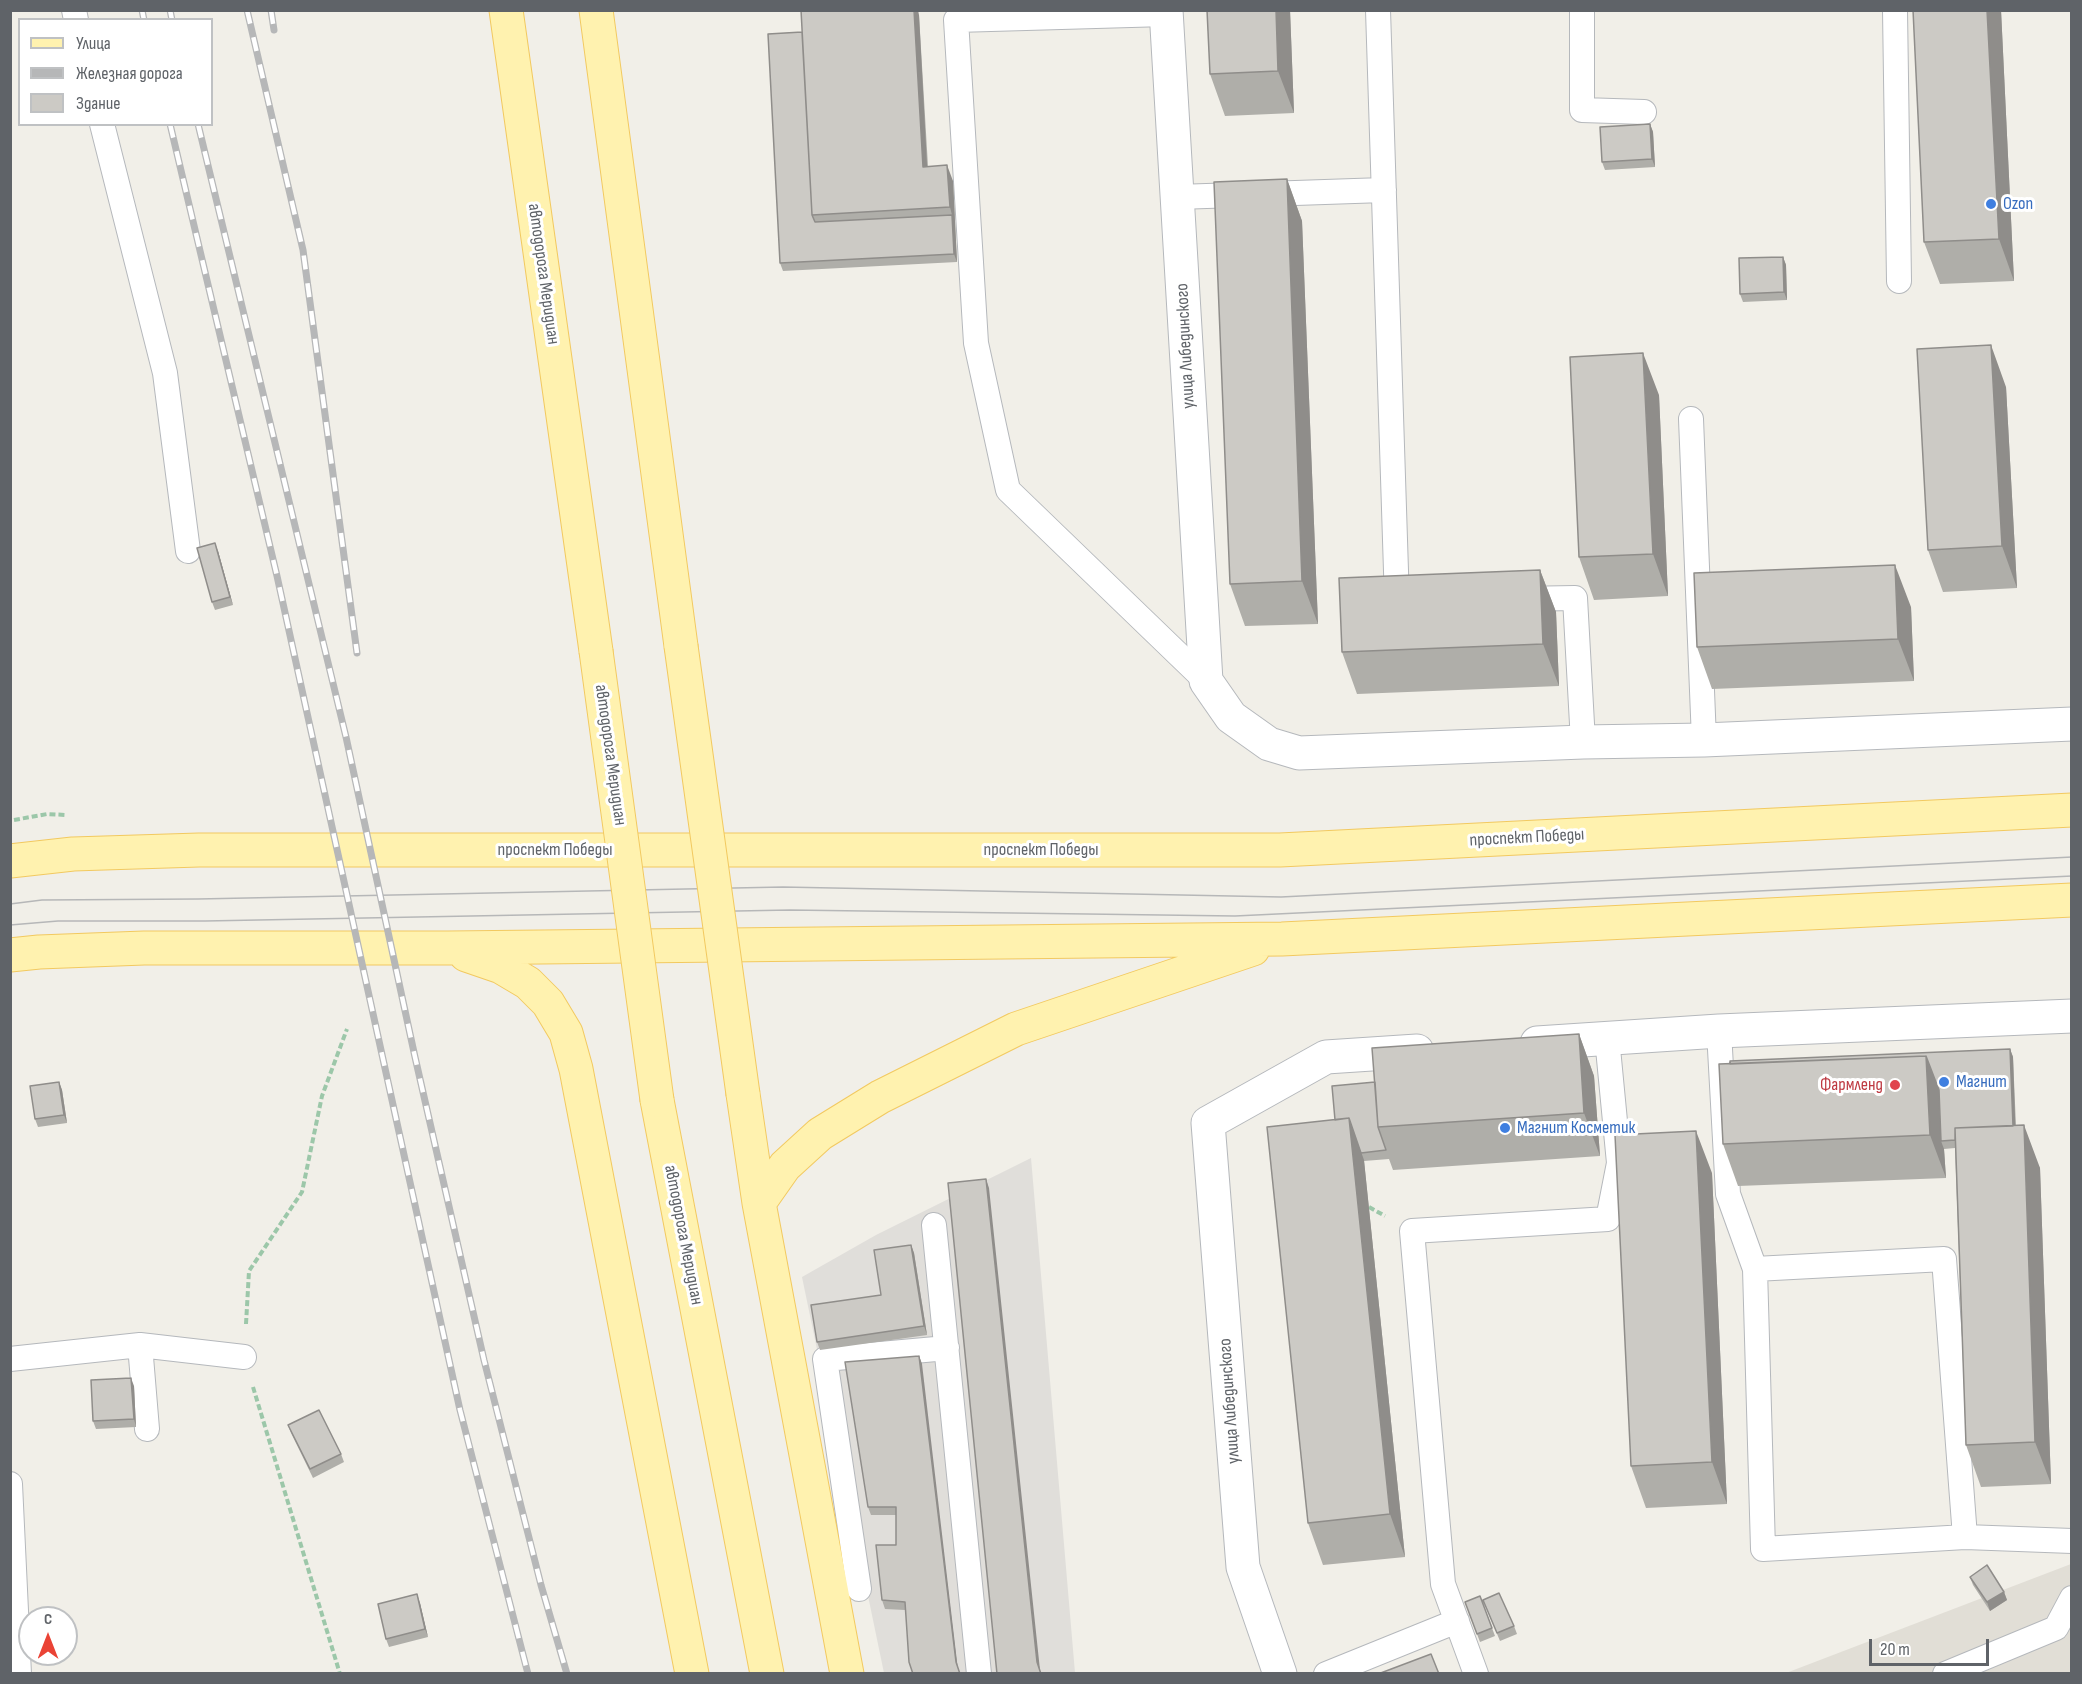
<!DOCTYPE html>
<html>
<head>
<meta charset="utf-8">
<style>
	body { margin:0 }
	#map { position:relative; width:2082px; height:1684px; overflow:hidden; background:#f1efe8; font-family:"Sofia Sans Condensed",sans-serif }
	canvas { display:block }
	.frame { position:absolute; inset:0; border:12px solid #5f6368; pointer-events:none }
	.legend { position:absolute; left:18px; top:18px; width:195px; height:108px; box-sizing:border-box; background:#fff; border:2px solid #bfc1c3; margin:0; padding:8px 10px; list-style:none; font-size:18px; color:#5f6368 }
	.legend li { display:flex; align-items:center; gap:12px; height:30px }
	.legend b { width:30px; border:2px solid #bfc1c3 }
	.north { position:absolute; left:18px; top:1606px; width:60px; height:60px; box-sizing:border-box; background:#fff; border:2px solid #bfc1c3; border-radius:50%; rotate:0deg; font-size:16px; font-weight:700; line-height:24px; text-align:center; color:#5f6368 }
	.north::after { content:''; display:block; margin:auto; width:21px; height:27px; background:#ea4335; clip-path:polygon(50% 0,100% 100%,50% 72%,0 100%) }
	.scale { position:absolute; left:1869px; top:1639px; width:120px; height:27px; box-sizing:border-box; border:3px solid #5f6368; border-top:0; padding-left:8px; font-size:18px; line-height:21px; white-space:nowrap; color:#5f6368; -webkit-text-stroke:4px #fff; paint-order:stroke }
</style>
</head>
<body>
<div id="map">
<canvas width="2082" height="1684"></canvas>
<div class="frame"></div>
<ul class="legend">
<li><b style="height:8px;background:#fff2af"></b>Улица</li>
<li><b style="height:8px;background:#b6b7b8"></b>Железная дорога</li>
<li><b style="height:16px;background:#cccac5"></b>Здание</li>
</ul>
<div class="north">С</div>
<div class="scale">20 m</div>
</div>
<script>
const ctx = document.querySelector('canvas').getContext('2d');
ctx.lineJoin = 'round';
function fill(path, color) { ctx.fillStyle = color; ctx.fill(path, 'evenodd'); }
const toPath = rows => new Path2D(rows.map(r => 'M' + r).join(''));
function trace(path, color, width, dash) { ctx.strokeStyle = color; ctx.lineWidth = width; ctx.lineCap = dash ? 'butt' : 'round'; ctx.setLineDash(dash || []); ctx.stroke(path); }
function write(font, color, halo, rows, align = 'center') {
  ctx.font = font + ' "Sofia Sans Condensed",sans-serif'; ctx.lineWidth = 6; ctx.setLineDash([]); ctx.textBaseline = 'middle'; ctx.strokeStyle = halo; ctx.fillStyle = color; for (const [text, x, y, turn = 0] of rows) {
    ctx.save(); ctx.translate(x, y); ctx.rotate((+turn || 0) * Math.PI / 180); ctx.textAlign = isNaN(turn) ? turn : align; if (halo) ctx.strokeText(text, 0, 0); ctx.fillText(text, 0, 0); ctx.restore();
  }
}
const industrial = toPath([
	[1031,1158,1075,1673,884,1673,802,1277,876,1235]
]);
const education = toPath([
	[2071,1564,2071,1673,1786,1673]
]);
const path = toPath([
	[14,820,47,814,66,815],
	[1369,1207,1385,1216],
	[246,1324,249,1271,302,1192,322,1096,347,1029],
	[253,1387,340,1674]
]);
const lane = toPath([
	[74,10,76,20],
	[1378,10,1397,602,1403,602],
	[1582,10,1582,110,1644,112],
	[1895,10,1899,281],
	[1166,14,956,20,976,343,1008,490,1206,681],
	[102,124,165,373,188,551],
	[1177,197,1384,190],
	[1691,419,1704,740],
	[1518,599,1575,598,1583,742],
	[1719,1031,1728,1194,1755,1269,1763,1549,1965,1537,2072,1541],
	[934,1225,979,1674],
	[1755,1269,1944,1259,1965,1537],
	[140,1345,147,1429],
	[10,1359,140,1345,244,1357],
	[10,1484,19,1674],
	[859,1589,825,1359,947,1348],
	[1326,1674,1457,1621],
	[1476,1674,1443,1584,1412,1231,1608,1219,1619,1163,1607,1038],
	[1945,1674,2056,1628,2072,1598]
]);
const street = toPath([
	[1166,10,1206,681,1231,717,1269,744,1299,753,1583,742,1704,740,2072,724],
	[1537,1043,1719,1031,2072,1016],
	[1280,1674,1243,1567,1208,1123,1326,1057,1417,1051]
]);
const primary = toPath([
	[506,10,596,651],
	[596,10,681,646],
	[10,861,73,854,199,850,1280,850,2072,810],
	[10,955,39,952,144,948,448,948,1282,939,2072,900],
	[466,955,501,967,528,983,548,1003,566,1033,576,1069,692,1674],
	[743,1094,759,1203,847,1674],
	[657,1100,767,1674],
	[759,1203,785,1166,820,1134,880,1097,1016,1029,1253,949]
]);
const tram = toPath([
	[10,904,42,900,198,899,783,887,1281,897,2072,857],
	[10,925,58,921,205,921,790,910,1235,916,2072,876]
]);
const rail = toPath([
	[142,10,144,20],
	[170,10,172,20],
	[247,10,303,250,357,653],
	[271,10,274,30],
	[170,124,277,576,460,1410,528,1674],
	[198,124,346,737,415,1057,484,1360,541,1585,567,1674]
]);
const primaryBridge = toPath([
	[681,646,743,1094],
	[596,651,657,1100]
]);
const wall = toPath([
	[1207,10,1290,10,1294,113,1225,116,1210,74],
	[1913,10,2001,10,2014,281,1940,284,1924,242],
	[919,15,928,166,953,181,957,262,783,271,780,263,802,32],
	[1650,124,1653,132,1655,167,1605,170,1602,162],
	[1287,179,1302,221,1318,624,1245,626,1230,584],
	[1783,257,1786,265,1787,300,1743,302,1740,294],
	[2006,387,2017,588,1943,592,1928,550],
	[1659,395,1668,596,1594,600,1579,557],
	[218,551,233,605,215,610,212,602],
	[1540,570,1556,612,1559,686,1357,694,1342,652],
	[1911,607,1914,681,1712,689,1697,647],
	[1579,1034,1594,1076,1600,1156,1393,1170,1389,1159,1364,1161,1405,1557,1323,1565,1308,1523,1335,1120,1374,1082],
	[2010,1049,2013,1057,2016,1126,2040,1168,2051,1484,1981,1487,1966,1445,1955,1148,1944,1149,1946,1178,1738,1186,1723,1144],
	[59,1082,62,1090,67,1123,38,1127,35,1119],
	[1712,1173,1727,1504,1646,1508,1631,1466],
	[911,1245,914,1253,927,1335,820,1350,817,1342,881,1295],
	[919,1356,922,1364,905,1610,885,1609,882,1600,896,1545,896,1515,871,1515,868,1507],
	[134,1386,136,1427,96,1429,93,1421],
	[288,1425,341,1454,344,1462,313,1478,291,1433],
	[1970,1577,2004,1592,2007,1600,1990,1611,1973,1585],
	[1480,1596,1495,1636,1480,1642,1465,1602],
	[1483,1600,1514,1626,1517,1634,1500,1641],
	[420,1603,428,1637,389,1647,386,1639]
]);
const shadedWall = toPath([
	[914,10,918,10,919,15,928,183,923,167],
	[1276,10,1290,10,1294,113,1278,71],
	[1987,10,2001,10,2014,281,1999,239],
	[1650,124,1653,132,1655,167,1652,159],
	[947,165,953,181,957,262,954,254,952,215,950,207],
	[1287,179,1302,221,1318,624,1302,581],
	[1783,257,1786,265,1787,300,1784,292],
	[1991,345,2006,387,2017,588,2002,546],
	[1643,353,1659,395,1668,596,1653,554],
	[215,543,218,551,233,605,230,597],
	[1895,565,1911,607,1914,681,1898,639],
	[1540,570,1556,612,1559,686,1543,644],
	[1579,1034,1594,1076,1600,1156,1584,1113],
	[2010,1049,2013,1057,2016,1146,2013,1138],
	[1926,1056,1942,1098,1941,1141,1944,1149,1946,1178,1930,1135],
	[59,1082,62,1090,67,1123,64,1115],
	[1349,1118,1364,1160,1405,1557,1390,1514],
	[2024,1125,2040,1168,2051,1484,2035,1442],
	[1696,1131,1712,1173,1727,1504,1712,1462],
	[986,1179,989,1188,1040,1670,1037,1662],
	[911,1245,914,1253,927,1335,924,1326],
	[919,1356,922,1364,958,1670,956,1662],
	[131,1378,134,1386,136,1427,134,1419],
	[2004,1592,2007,1600,1990,1611,1987,1602],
	[417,1594,420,1603,428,1637,425,1629]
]);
const building = toPath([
	[801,10,914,10,923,167,947,165,950,207,812,215,801,10],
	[1207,10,1276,10,1278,71,1210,74,1207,10],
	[1913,10,1987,10,1999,239,1924,242,1913,10],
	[802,32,812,215,815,222,952,215,954,254,780,263,768,34,802,32],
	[1650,124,1652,159,1602,162,1600,127,1650,124],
	[1287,179,1302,581,1230,584,1214,182,1287,179],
	[1783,257,1784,292,1740,294,1739,258,1783,257],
	[1991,345,2002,546,1928,550,1917,349,1991,345],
	[1643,353,1653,554,1579,557,1570,357,1643,353],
	[215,543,230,597,212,602,197,548,215,543],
	[1895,565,1898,639,1697,647,1694,573,1895,565],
	[1540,570,1543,644,1342,652,1339,578,1540,570],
	[1579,1034,1584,1113,1378,1127,1372,1048,1579,1034],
	[2010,1049,2013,1126,1955,1128,1955,1140,1941,1141,1939,1090,1926,1056,1730,1064,1730,1061,2010,1049],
	[1926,1056,1930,1135,1723,1144,1719,1064,1926,1056],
	[59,1082,64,1115,35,1119,30,1086,59,1082],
	[1375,1082,1378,1127,1386,1150,1361,1153,1349,1118,1335,1120,1332,1086,1375,1082],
	[1349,1118,1390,1514,1308,1523,1267,1127,1349,1118],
	[2024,1125,2035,1442,1966,1445,1955,1128,2024,1125],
	[1696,1131,1712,1462,1631,1466,1615,1135,1696,1131],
	[986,1179,1037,1662,1041,1674,997,1674,948,1183,986,1179],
	[911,1245,924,1326,817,1342,811,1305,881,1295,874,1250,911,1245],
	[919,1356,956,1662,960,1674,913,1674,909,1662,905,1602,882,1600,876,1545,896,1545,896,1507,868,1507,845,1362,919,1356],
	[131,1378,134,1419,93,1421,91,1380,131,1378],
	[319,1410,341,1454,310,1469,288,1425,319,1410],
	[1987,1565,2004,1592,1987,1602,1970,1577,1987,1565],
	[1499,1593,1514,1626,1497,1633,1483,1600,1499,1593],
	[417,1594,425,1629,386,1639,378,1604,417,1594],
	[1480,1596,1492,1628,1477,1634,1465,1602,1480,1596],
	[1431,1654,1439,1674,1378,1674,1431,1654]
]);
const markers = [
	[1991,204,6,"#3f7fe0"],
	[1944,1082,6,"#3f7fe0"],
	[1895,1085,6,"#e0444e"],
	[1505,1128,6,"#3f7fe0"]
];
const shopNames = [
	["Ozon",2003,204],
	["Магнит",1956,1082],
	["Магнит Косметик",1517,1128]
];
const streetNames = [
	["автодорога Меридиан",543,274,82],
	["улица Либединского",1186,346,-93],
	["автодорога Меридиан",610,755,82],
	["проспект Победы",1527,838,-3],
	["проспект Победы",555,850],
	["проспект Победы",1041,850],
	["автодорога Меридиан",683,1235,79],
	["улица Либединского",1230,1401,-94]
];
const healthNames = [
	["Фармленд",1883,1085]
];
fill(industrial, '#e0deda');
fill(education, '#e1ded6');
trace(lane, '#b5b8bc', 26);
trace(street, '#b5b8bc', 35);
trace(primary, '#f2c960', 35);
trace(path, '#9cc7a9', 4, [6, 3]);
trace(lane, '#fff', 24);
trace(street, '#fff', 33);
trace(primary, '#fff2af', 33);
trace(tram, '#b6b7b8', 1.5);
trace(rail, '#b6b7b8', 7);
trace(rail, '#fff', 4.5, [14]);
trace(primaryBridge, '#f2c960', 35, []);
trace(primaryBridge, '#fff2af', 33);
fill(wall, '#afaea9');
fill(shadedWall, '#8f8d8a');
fill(building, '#cccac5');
trace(building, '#8f8d8a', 1.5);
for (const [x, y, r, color] of markers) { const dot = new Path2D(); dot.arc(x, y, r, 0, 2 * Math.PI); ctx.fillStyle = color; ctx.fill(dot); trace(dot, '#fff', 2); }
write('18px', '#366cbe', '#fff', shopNames, 'left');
write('18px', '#5f6368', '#fff', streetNames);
write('18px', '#be3a42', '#fff', healthNames, 'right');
</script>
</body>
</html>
